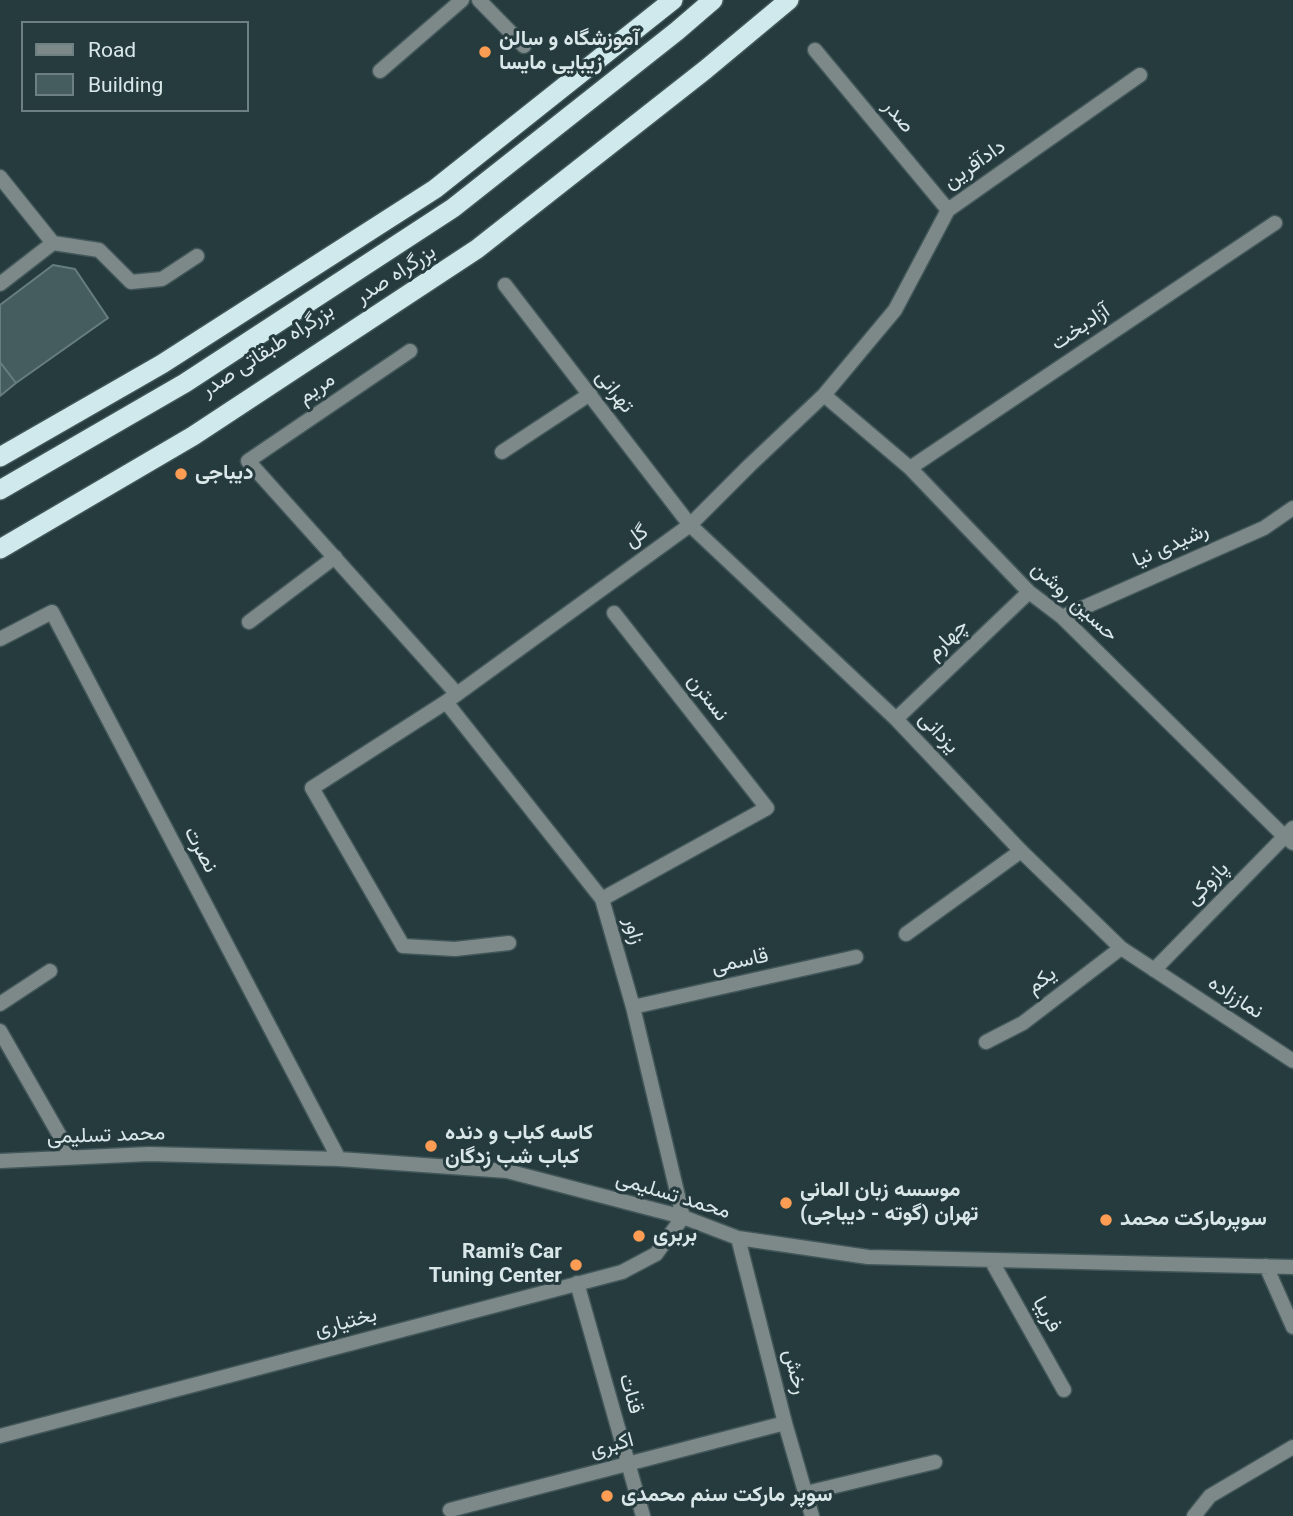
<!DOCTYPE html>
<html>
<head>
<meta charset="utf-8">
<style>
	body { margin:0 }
	#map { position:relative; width:1293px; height:1516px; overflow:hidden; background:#253b3e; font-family:Roboto,sans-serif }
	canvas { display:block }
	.legend { position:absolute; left:21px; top:21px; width:228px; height:91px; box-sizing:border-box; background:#253b3e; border:2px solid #6d8082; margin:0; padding:9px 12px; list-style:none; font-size:21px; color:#dae7e9 }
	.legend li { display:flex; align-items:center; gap:14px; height:35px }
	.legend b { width:35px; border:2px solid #6d8082 }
</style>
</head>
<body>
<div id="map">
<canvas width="1293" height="1516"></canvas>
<ul class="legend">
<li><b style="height:9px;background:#7d8889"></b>Road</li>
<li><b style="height:19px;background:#465d60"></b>Building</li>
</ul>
</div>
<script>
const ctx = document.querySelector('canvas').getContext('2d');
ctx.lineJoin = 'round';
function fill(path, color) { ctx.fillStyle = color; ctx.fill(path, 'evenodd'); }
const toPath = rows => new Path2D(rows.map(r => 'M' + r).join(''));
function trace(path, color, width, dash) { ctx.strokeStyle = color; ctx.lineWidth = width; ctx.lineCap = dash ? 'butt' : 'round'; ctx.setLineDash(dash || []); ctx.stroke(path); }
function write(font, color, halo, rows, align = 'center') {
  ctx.font = font + ' Roboto,Vazirmatn,sans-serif'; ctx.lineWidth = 6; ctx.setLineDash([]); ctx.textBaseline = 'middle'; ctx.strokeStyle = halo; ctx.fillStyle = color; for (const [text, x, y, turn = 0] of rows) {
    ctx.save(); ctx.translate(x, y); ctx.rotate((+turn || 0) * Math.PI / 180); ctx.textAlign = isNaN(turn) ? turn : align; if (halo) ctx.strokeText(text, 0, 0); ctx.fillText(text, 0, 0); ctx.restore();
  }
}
const building = toPath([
	[53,265,75,269,108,318,16,383,0,362,0,305,53,265],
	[0,362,16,383,0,396,0,362]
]);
const service = toPath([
	[502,452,590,394],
	[249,622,335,557],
	[906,934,1021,851],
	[0,1004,50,971],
	[0,1031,72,1157]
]);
const minor = toPath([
	[479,0,524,46],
	[815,50,948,210],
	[380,71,462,0],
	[0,177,53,243],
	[53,243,99,250,131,282,162,279,197,256],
	[0,284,53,243],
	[505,285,690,525,896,719,1021,851,1121,948,1293,1061],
	[410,351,248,461,457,694],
	[824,395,910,468,1029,592,1062,617,1284,836,1293,843],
	[910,468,1275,223],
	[1062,617,1264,528,1293,508],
	[0,639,52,612,339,1159],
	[446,702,602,899,633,1007,683,1217],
	[896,719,1029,592],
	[602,899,767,808,614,613],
	[509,943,455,949,403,946,312,788,446,702,690,525,750,465,824,395,895,310,948,210,1140,75],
	[1154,970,1293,828],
	[633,1007,856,957],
	[986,1042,1023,1023,1121,948],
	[0,1161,149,1154,339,1159,507,1171,683,1217,738,1238,868,1257,1293,1267],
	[738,1238,785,1423,812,1516],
	[991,1260,1064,1390],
	[1266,1266,1293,1327],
	[577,1283,643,1516],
	[0,1436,622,1272,656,1254,683,1217],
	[806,1493,935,1462],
	[450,1510,785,1423],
	[1194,1516,1210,1496,1293,1447]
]);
const trunk = toPath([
	[0,457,162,364,435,189,673,0],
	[0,490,185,383,453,208,677,31,713,0],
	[0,549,193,436,477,249,705,70,789,0]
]);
const markers = [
	[485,52,7,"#fd9d54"],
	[181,474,7,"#fd9d54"],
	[431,1146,7,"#fd9d54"],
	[786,1203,7,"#fd9d54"],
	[1106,1220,7,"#fd9d54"],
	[639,1236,7,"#fd9d54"],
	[576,1265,7,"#fd9d54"],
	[607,1496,7,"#fd9d54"]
];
const poiNames = [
	["آموزشگاه و سالن",499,40],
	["زیبایی مایسا",499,64],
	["دیباجی",195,474],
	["کاسه کباب و دنده",445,1134],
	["کباب شب زدگان",445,1158],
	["موسسه زبان المانی",800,1191],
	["تهران (گوته - دیباجی)",800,1215],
	["سوپرمارکت محمد",1120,1220],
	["بربری",653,1236],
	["Rami’s Car",562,1253,"right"],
	["Tuning Center",562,1277,"right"],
	["سوپر مارکت سنم محمدی",621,1496]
];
const streetNames = [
	["صدر",898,117,51],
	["دادآفرین",975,165,-35],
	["بزرگراه صدر",396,275,-33],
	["آزادبخت",1081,328,-34],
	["بزرگراه طبقاتی صدر",268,351,-33],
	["مریم",317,389,-35],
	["تهرانی",614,392,52],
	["گل",637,537,-36],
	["رشیدی نیا",1171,546,-24],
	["حسین روشن",1074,602,42],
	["چهارم",948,640,-44],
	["نسترن",707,698,52],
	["یزدانی",938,733,47],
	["نصرت",200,850,62],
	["پازوکی",1208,884,-46],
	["زاور",633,931,74],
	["قاسمی",740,962,-12],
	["یکم",1042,981,-37],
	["نماززاده",1235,998,33],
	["محمد تسلیمی",106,1136,-2],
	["محمد تسلیمی",673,1196,17],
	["فریبا",1046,1315,61],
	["بختیاری",346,1323,-15],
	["رخش",794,1372,76],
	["قنات",630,1394,74],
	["اکبری",612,1446,-15]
];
fill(building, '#465d60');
trace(building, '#667e81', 2);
trace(service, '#425759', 17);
trace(minor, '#425759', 17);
trace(trunk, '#425759', 22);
trace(service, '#7d8889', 14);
trace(minor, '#7d8889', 14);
trace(trunk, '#d0e9ec', 19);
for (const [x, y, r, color] of markers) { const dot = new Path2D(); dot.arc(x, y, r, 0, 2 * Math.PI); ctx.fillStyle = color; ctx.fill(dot); trace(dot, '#253b3e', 2.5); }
write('bold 21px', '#dae7e9', '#253b3e', poiNames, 'left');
write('21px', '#dae7e9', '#253b3e', streetNames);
</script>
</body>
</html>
